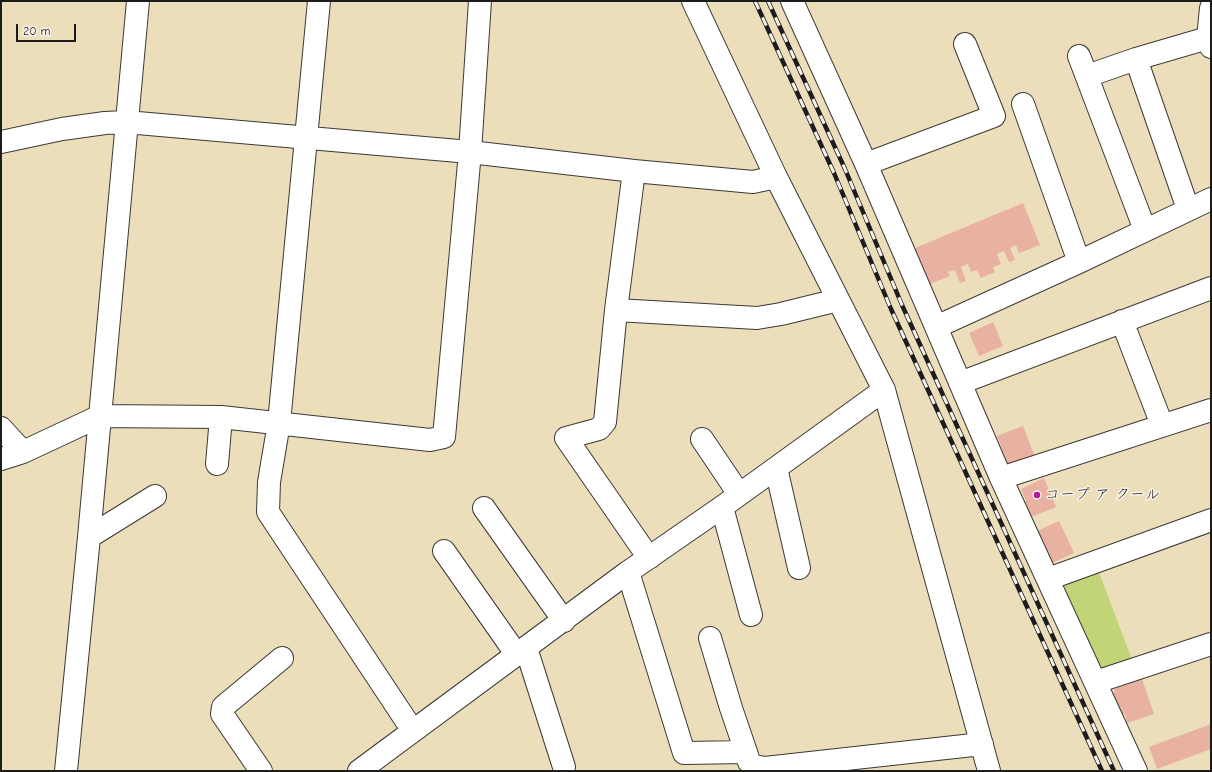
<!DOCTYPE html>
<html>
<head>
<meta charset="utf-8">
<style>
	body { margin:0 }
	#map { position:relative; width:1212px; height:772px; overflow:hidden; background:#eddebb; font-family:"Comic Neue",sans-serif }
	canvas { display:block }
	.frame { position:absolute; inset:0; border:2px solid #1c1c1c; pointer-events:none }
	.scale { position:absolute; left:16px; top:24px; width:60px; height:18px; box-sizing:border-box; border:2px solid #1c1c1c; border-top:0; padding-left:5px; font-size:12px; line-height:14px; white-space:nowrap; color:#1c1c1c; -webkit-text-stroke:3px #f7f3e8; paint-order:stroke }
</style>
</head>
<body>
<div id="map">
<canvas width="1212" height="772"></canvas>
<div class="frame"></div>
<div class="scale">20 m</div>
</div>
<script>
const ctx = document.querySelector('canvas').getContext('2d');
ctx.lineJoin = 'round';
function fill(path, color) { ctx.fillStyle = color; ctx.fill(path, 'evenodd'); }
const toPath = rows => new Path2D(rows.map(r => 'M' + r).join(''));
function trace(path, color, width, dash) { ctx.strokeStyle = color; ctx.lineWidth = width; ctx.lineCap = dash ? 'butt' : 'round'; ctx.setLineDash(dash || []); ctx.stroke(path); }
function write(font, color, halo, rows, align = 'center') {
  ctx.font = font + ' "Comic Neue","Klee One",sans-serif'; ctx.lineWidth = 3; ctx.setLineDash([]); ctx.textBaseline = 'middle'; ctx.strokeStyle = halo; ctx.fillStyle = color; for (const [text, x, y, turn = 0] of rows) {
    ctx.save(); ctx.translate(x, y); ctx.rotate((+turn || 0) * Math.PI / 180); ctx.textAlign = isNaN(turn) ? turn : align; if (halo) ctx.strokeText(text, 0, 0); ctx.fillText(text, 0, 0); ctx.restore();
  }
}
const green = toPath([
	[1098,570,1133,662,1099,671,1060,585]
]);
const building = toPath([
	[1023,203,1040,245,1019,253,1016,245,1010,248,1015,260,1009,262,1004,251,997,254,1001,264,993,267,995,272,981,278,977,270,971,272,968,264,961,267,966,281,960,283,955,270,948,272,950,276,930,284,915,248],
	[993,322,1003,346,979,356,969,333],
	[1023,426,1035,457,1009,467,997,436],
	[1044,478,1056,507,1029,518,1022,502,1026,501,1021,489],
	[1059,521,1074,553,1050,564,1035,532],
	[1142,679,1154,714,1127,723,1125,714,1120,716,1112,693,1115,692,1114,689],
	[1211,724,1211,749,1157,769,1149,747]
]);
const minor = toPath([
	[319,1,279,423,269,482,268,512,413,731],
	[693,1,776,177,884,390,989,771],
	[792,1,866,164,1001,478,1136,771],
	[1211,8,1208,38,1211,47],
	[1079,56,1145,230],
	[1136,59,1188,209],
	[1087,76,1136,59,1211,37],
	[1023,104,1079,262],
	[1,142,62,129,105,123,126,122,470,152,634,171,753,182,776,177],
	[866,164,994,116,965,44],
	[634,171,616,310,605,422,599,429,566,438,649,558],
	[616,310,757,318,781,314,838,300],
	[1122,321,1162,425],
	[936,327,1079,262,1211,199],
	[960,383,1211,288],
	[1,428,23,452],
	[702,439,739,494],
	[1,459,23,452,100,416,221,417,430,440,444,437,470,152,480,1],
	[217,464,221,417],
	[776,468,799,568],
	[1001,478,1211,410],
	[722,507,751,615],
	[484,508,564,621],
	[89,537,155,496],
	[444,551,517,655],
	[628,572,684,753,746,752],
	[1048,579,1211,520],
	[710,638,731,708,746,752,749,762,754,766,765,768,982,744],
	[526,648,564,767],
	[1096,682,1211,644],
	[66,771,89,537,138,1],
	[261,771,222,714,223,707,282,658],
	[359,771,628,572,722,507,884,390]
]);
const rail = toPath([
	[755,1,834,173,891,309,1102,771],
	[768,1,845,169,902,305,1114,771]
]);
const markers = [
	[1037,495,4,"#b5179e"]
];
const poiNames = [
	["コープ ア クール",1045,495]
];
fill(green, '#c1d477');
fill(building, '#e8b1a2');
trace(minor, '#3b3934', 24);
trace(minor, '#fff', 22);
trace(rail, '#1c1c1c', 4.5);
trace(rail, '#f7f3e8', 3, [9]);
for (const [x, y, r, color] of markers) { const dot = new Path2D(); dot.arc(x, y, r, 0, 2 * Math.PI); ctx.fillStyle = color; ctx.fill(dot); trace(dot, '#f7f3e8', 1.5); }
write('15px', '#1c1c1c', '#f7f3e8', poiNames, 'left');
</script>
</body>
</html>
